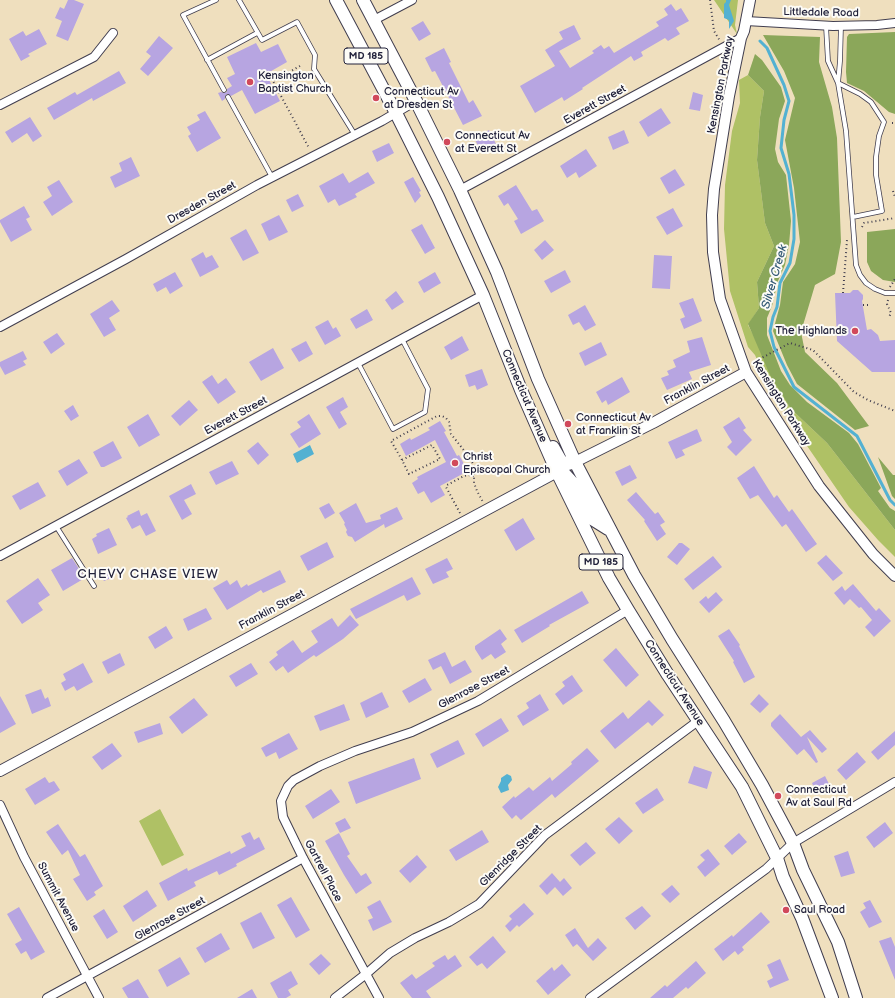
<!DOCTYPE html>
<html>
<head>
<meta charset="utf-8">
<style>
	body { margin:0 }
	canvas { display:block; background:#efdfbe }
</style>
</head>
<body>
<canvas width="895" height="998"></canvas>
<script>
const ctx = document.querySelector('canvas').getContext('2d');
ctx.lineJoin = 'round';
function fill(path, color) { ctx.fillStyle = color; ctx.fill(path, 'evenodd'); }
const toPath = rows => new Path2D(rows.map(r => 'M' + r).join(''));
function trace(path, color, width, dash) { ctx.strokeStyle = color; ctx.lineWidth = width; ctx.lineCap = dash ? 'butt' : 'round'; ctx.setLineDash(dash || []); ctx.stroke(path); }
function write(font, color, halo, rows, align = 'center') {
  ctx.font = font + ' "Balsamiq Sans",sans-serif'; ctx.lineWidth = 4; ctx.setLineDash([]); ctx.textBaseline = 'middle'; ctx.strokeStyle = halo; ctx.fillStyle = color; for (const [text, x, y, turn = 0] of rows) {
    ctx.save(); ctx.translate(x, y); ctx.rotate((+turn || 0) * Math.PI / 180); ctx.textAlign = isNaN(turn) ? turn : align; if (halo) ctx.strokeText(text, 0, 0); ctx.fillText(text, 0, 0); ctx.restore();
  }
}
const green = toPath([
	[714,0,738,0,735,25,737,34],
	[748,75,764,91,760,117,757,160,765,223,774,246,757,282,759,308,748,325,791,409,827,443,895,530,895,557,878,540,849,507,792,424,765,378,755,355,748,347,730,291,724,229,725,185,732,131,740,103,739,80],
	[160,809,184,855,162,866,139,821]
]);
const forest = toPath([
	[895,32,895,114,889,112,864,91,847,83,846,72,847,37,849,34],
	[763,35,820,37,819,62,832,107,837,138,841,242,835,274,815,285,801,332,805,352,837,383,869,426,855,430,797,384,787,365,773,331,780,305,783,282,795,264,800,242,794,188,785,140,795,98,784,71],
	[755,54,762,60,781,87,785,101,779,119,775,149,778,162,786,175,791,221,789,245,785,265,778,281,772,306,767,318,767,335,781,371,790,385,807,402,849,433,858,444,881,488,878,491,890,508,895,511,895,530,827,443,791,409,770,375,748,324,759,308,757,282,774,246,765,223,757,160,760,117,764,91,748,75],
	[895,229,895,282,883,280,871,271,867,262,867,232],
	[878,457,893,475,895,475,895,499,892,496]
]);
const water = toPath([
	[726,0,731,0,729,5,734,21,729,29,729,20,724,18,724,4,726,2],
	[310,445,314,454,297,463,293,454],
	[507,774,511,776,512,780,508,785,509,790,501,793,498,787,501,781,501,778]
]);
const stream = toPath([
	[760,41,767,48,784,85,789,101,784,120,781,148,789,174,794,215,794,239,790,263,780,283,777,307,773,317,770,331,774,347,794,387,857,436,890,500,895,505]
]);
const building = toPath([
	[68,0,74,0,84,4,68,41,56,36,62,21,55,18,60,7,64,9],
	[671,4,676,11,681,8,689,21,676,28,680,34,668,41,665,38,641,52,643,56,634,61,631,56,582,88,583,89,564,101,562,97,535,113,520,86,555,66,545,50,563,39,559,32,574,25,581,39,559,51,570,68,594,53,592,51,601,45,604,49,609,46,614,53,659,26,656,22,668,15,664,9],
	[423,21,431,34,419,41,411,28],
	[39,29,47,44,28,54,30,56,21,61,9,39,23,31,26,36],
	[159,36,173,48,148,76,140,69,151,56,146,52],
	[256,43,261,52,278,44,287,62,266,74,280,101,255,114,242,90,231,96,227,94,225,96,225,99,222,101,218,93,221,92,224,93,227,92,227,89,232,86,227,78,235,74,227,57],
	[444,48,451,62,449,63,469,103,473,100,482,116,463,125,435,71,432,72,425,58],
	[119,71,126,83,93,101,92,98,54,120,47,108,75,92,77,95],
	[693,92,703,95,700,111,689,109],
	[661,108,671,123,648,137,639,122],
	[205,111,221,138,197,152,188,136,191,134,187,127,200,120,197,115],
	[30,117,42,136,33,142,27,133,12,143,5,132],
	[489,130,497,146,482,153,474,138],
	[624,130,629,143,613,150,608,137],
	[389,143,394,153,377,162,372,151],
	[586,149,597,166,579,178,576,172,567,178,560,166],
	[131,157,140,176,115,188,110,177,122,171,119,163],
	[675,169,685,185,669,194,660,178],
	[368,172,375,183,355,194,357,197,339,206,335,199,328,203,319,186,343,173,349,183],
	[413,177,421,191,419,192,421,196,415,203,404,182],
	[59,180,73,202,52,216,43,202,52,196,47,187],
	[516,185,532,211,537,209,544,221,521,234,514,221,518,219,508,203,504,206,498,196],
	[298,194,304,206,292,212,286,200],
	[24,206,30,217,26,219,32,230,11,242,0,222,0,220],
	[673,208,683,226,667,235,656,217],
	[279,215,288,232,269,241,261,224],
	[422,224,435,248,425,254,411,230],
	[246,229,259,253,243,261,230,238],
	[545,240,554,250,542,260,534,250],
	[203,252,206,258,212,255,219,267,200,277,191,259],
	[654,255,672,256,670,289,652,288],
	[565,270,571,282,551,293,544,281],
	[175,272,183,286,170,294,166,287,157,292,153,284],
	[435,272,441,283,424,293,418,282],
	[853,290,858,290,863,295,863,299,862,301,867,330,871,329,878,335,880,341,895,340,895,372,872,372,837,341,835,293,850,293],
	[396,291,404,302,392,310,385,300],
	[693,298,702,321,684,329,680,319,685,317,679,303],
	[112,300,120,311,109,318,116,330,104,337,90,314],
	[585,305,596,325,585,331,579,322,573,325,568,315],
	[367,309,373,320,356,329,350,319],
	[328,320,333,329,336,327,341,336,325,345,315,327],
	[57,333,65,344,51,354,43,342],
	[462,336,469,350,451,360,444,347],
	[702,337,711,365,689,372,692,379,667,390,661,378,669,375,667,371,676,367,673,360,690,352,687,341],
	[306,341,313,354,299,362,291,349],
	[601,342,607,355,585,366,579,353],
	[273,348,284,368,261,381,249,362],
	[23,351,27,359,23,361,26,365,5,375,0,366,0,362],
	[482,369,488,385,477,390,475,385,469,387,465,375],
	[212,375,218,384,226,378,236,392,218,404,202,382],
	[622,377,630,392,608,405,606,400,602,403,596,392],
	[343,397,348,407,340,412,347,424,339,429,326,407],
	[189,400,198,410,180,426,171,416],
	[73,405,79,416,71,421,64,411],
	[148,414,160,435,139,447,127,427],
	[309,414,321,434,299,448,290,434,301,427,297,422],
	[739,417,746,428,743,430,752,440,736,456,727,447,732,442,723,427],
	[440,421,446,431,444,432,457,456,459,455,468,471,440,486,445,495,431,503,424,491,418,494,412,483,418,479,417,477,446,462,435,440,406,456,400,444,410,438,411,440,430,430,428,428],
	[697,429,702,441,682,450,685,455,676,459,668,442],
	[113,441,122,458,104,467,101,467,93,452],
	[258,442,269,455,258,465,247,451],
	[79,459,88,473,67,486,58,471],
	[232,461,239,474,216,485,209,472],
	[630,465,637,478,622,486,615,472],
	[754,466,774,498,777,495,789,512,792,509,817,544,806,552,786,524,782,527,758,495,750,499,737,478],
	[38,482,46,496,20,510,12,496],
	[191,484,196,494,184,500,192,514,182,520,169,496],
	[636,492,655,514,658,512,665,522,660,525,666,534,657,541,644,521,645,520,627,500],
	[329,503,335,513,325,519,319,508],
	[356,503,366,523,381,519,380,515,397,507,403,519,385,528,384,524,355,542,352,537,348,536,346,532,347,530,344,524,345,523,339,513],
	[139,510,141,516,147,513,156,531,146,536,140,525,132,529,126,518,128,517,127,516],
	[523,518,535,539,516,551,504,530],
	[109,528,117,545,98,554,92,539,97,536,96,534],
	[327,542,334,557,308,571,300,556],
	[679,543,682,543,690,549,677,565,667,557],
	[826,555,843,573,833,581,817,563],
	[713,556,722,567,693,590,684,579],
	[72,558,85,578,63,591,51,570],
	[447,558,453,569,446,572,449,577,433,584,425,569],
	[107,569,111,578,104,581,99,573],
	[280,570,286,582,263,593,261,590,227,610,213,588,227,580,230,585,237,580,241,588,247,584,248,586],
	[412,577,421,594,407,601,404,595,356,619,350,609],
	[38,578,50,595,38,603,43,610,22,624,6,601],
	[853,584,876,611,879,608,891,621,874,637,865,627,872,620,861,607,859,608,850,599,844,605,834,593,842,586,845,591],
	[582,591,589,603,549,625,550,626,522,643,514,630],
	[716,592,723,600,709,613,699,602,706,596,708,599],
	[206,608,212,619,188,631,183,619],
	[350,615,359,625,343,639,316,657,314,655,288,673,283,666,276,671,269,662,278,655,276,652,293,640,302,653,318,642,311,631,332,618,338,627],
	[166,626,173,638,155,649,148,637],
	[500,629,507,639,501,644,506,652,495,659,491,654,482,660,475,649,475,646],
	[729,629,740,645,739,646,755,677,744,683,733,662,734,661,718,636],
	[616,648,639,675,626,687,603,660],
	[445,652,452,667,465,660,472,672,450,684,441,666,433,670,428,660],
	[120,653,125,665,108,674,102,662],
	[83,663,93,682,77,691,74,686,65,691,61,683,66,680,63,674],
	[251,663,258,674,236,687,229,676],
	[572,675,583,691,563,705,555,694,565,686,562,682],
	[425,678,432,690,409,703,402,691],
	[41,689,45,699,48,697,51,706,32,714,25,695],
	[382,692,389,707,366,718,360,703],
	[540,694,549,710,523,726,517,716,529,708,526,703],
	[759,694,769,704,760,713,750,704],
	[0,696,16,724,0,733],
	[194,698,208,715,182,734,169,717],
	[649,700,664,715,652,726,648,722,615,749,600,731,623,712,628,719],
	[344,704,350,720,320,731,314,716],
	[780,714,801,737,810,730,827,749,822,753,807,737,818,762,816,763,804,749,797,755,771,726,771,723],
	[501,718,509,731,483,747,475,734],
	[160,723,163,734,138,743,134,732],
	[895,731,895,745,878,760,871,752],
	[289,733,298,749,279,759,276,752,266,757,261,748],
	[458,740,465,754,437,768,430,754],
	[112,743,122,756,102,770,92,757],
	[587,748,599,761,555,798,552,794,521,820,516,815,512,819,502,807,514,796,515,798,529,787,533,791,550,777,552,781,572,764,571,762],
	[857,752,866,762,846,780,837,770],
	[414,758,421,779,356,804,348,782],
	[694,766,712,772,707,789,688,783],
	[825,776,831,788,817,795,812,783],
	[45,777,49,783,54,781,60,790,35,805,25,789],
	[657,788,664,800,643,814,635,803],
	[331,789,340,802,313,819,305,806],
	[619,817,633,831,619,844,605,829],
	[345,818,351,828,340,833,335,823],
	[885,822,893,833,874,848,866,837],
	[58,824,80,857,85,854,103,886,94,892,96,895,87,901,73,879,80,875,68,850,62,855,46,832],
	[482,830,489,842,456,861,449,850],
	[250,832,254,840,259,837,265,849,236,864,237,866,219,875,217,871,194,882,196,886,168,901,159,883,187,868,188,871,230,851,231,854,246,846,241,836],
	[339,833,350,854,347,856,361,876,366,873,372,883,356,894,344,875,325,841],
	[739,833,747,842,732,855,724,846],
	[586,842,596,853,580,866,570,855],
	[708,849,720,864,705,877,697,867,705,860,700,855],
	[848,851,855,873,841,877,834,856],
	[417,855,427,867,410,883,399,871],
	[552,873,560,882,564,878,572,888,563,896,555,887,547,895,539,886],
	[672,885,680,894,670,903,661,894],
	[147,890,157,906,133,922,123,906],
	[291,897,310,930,296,938,277,905],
	[380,900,392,922,373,931,368,920,373,918,367,907],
	[870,900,882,922,869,928,860,912,866,908,863,903],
	[524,903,534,914,519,927,517,925,510,932,505,926,512,919,509,916],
	[642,906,651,916,635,930,625,918],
	[19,907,45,952,31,960,26,951,21,954,15,944,22,940,7,914],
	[104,909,118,932,107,939,93,916],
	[261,912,275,938,253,949,240,923],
	[761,912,770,922,742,947,744,950,738,955,735,951,723,961,714,949,732,935,733,937],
	[575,928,588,948,598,938,607,948,593,961,577,944,573,947,565,935],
	[221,933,230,949,205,963,196,948],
	[493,936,506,952,487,969,482,963,477,966,469,957],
	[891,937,895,947,895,980,879,941],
	[321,954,331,964,319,975,309,964],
	[445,955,448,960,455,955,462,966,426,991,431,998,412,998,400,983,412,974,416,979,435,966,432,963],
	[180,957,190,974,167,987,158,970],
	[780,959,789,980,770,988,767,981,773,978,767,965],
	[696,961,706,973,688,989,686,987,673,998,650,998,665,985,667,987],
	[562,964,571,975,548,995,536,981,552,967,554,971],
	[291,971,298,984,288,990,291,995,286,998,278,998,270,983],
	[138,979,149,998,128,998,122,988],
	[252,989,257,998,237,998]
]);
const path = toPath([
	[710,0,714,31,720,41],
	[300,66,273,81,309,148],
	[269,72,273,81],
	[892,123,895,123],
	[893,191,895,197],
	[862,227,864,223,895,218],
	[890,287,895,279],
	[843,293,847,240],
	[888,300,887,304,891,313,889,317],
	[863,305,870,305],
	[752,363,790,343,813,350,854,392,868,400,895,411],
	[402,460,432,445,440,459,409,474,402,460,391,441,437,416,442,416,446,418,449,422,451,434,470,458,474,466,474,483,477,491,483,502],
	[460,513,446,487,447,485,464,476,468,475,474,476]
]);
const service = toPath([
	[216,0,183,15,224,90],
	[239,0,262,40,297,22,315,55,314,69,355,135],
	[826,26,828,61,838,83,846,131,856,265,860,275,866,283,875,289,885,293,895,293],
	[207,60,257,33],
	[838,83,860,94,871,102,884,122,879,136,876,157,876,175,882,211,853,217],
	[838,83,840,61,841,26],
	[228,97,272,177],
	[358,363,393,429,425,412,428,389,402,339],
	[56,526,94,586]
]);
const minor = toPath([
	[374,20,412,0],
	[746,21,833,26,877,25,895,23],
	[0,105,94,57,113,33],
	[460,190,741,38],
	[0,327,126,259,257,185,382,121,416,101],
	[0,556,483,295],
	[0,805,24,857,99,998],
	[47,998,303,858],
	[335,998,366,974,390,953,415,938,449,922,479,904,545,835,698,721],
	[379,998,303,858,283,817,281,801,288,786,294,780,320,766,355,751,412,732,478,701,628,610],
	[590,998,766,869,793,843,895,782]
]);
const tertiary = toPath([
	[750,0,744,31,741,38,729,96,714,189,712,215,713,252,720,299,746,372,819,486,873,554,895,576],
	[575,462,653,423,746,372],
	[0,771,557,472]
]);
const primary = toPath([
	[336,0,396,113,438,197,483,295,521,390,557,472,609,578,628,610,668,675,742,787,777,858,783,877,802,918,832,998],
	[363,0,416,101,460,190,497,272,538,379,575,462,634,575,672,639,724,721,762,785,793,843,803,870,838,942,856,998],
	[553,447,561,461,568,464,575,462],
	[557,472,562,471,573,483,592,519,608,529]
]);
const markers = [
	[250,82,4,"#d1495b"],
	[376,98,4,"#d1495b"],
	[447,142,4,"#d1495b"],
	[855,331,4,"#d1495b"],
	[568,424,4,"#d1495b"],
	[455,463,4,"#d1495b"],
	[778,796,4,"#d1495b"],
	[786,910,4,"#d1495b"]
];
const shields = [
	[366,56,44],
	[601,562,44]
];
const shieldNames = [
	["MD 185",366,56],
	["MD 185",601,562]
];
const streetNames = [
	["Littledale Road",821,13,1],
	["Kensington Parkway",721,85,-79],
	["Everett Street",595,105,-29],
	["Dresden Street",202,203,-29],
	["Franklin Street",697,385,-28],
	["Connecticut Avenue",524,396,67],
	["Kensington Parkway",781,403,58],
	["Everett Street",236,416,-28],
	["Franklin Street",272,610,-28],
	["Connecticut Avenue",674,683,57],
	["Glenrose Street",474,688,-28],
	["Glenridge Street",511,856,-45],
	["Gartrell Place",323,871,62],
	["Summit Avenue",58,897,62],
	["Glenrose Street",170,919,-29]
];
const poiNames = [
	["Kensington",258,76],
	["Baptist Church",258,89],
	["Connecticut Av",384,92],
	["at Dresden St",384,105],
	["Connecticut Av",455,136],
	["at Everett St",455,149],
	["The Highlands",847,331,"right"],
	["Connecticut Av",576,418],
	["at Franklin St",576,431],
	["Christ",463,457],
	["Episcopal Church",463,470],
	["Connecticut",786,790],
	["Av at Saul Rd",786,803],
	["Saul Road",794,910]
];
const waterNames = [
	["Silver Creek",775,277,-74]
];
const quarterNames = [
	["CHEVY CHASE VIEW",148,575]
];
fill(green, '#afc165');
fill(forest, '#8ba75a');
fill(water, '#53b1d2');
trace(stream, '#53b1d2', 3);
fill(building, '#b7a5e1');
trace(service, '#413e4f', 5.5);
trace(minor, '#413e4f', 10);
trace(tertiary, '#413e4f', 12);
trace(primary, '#413e4f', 14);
trace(path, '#413e4f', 2, [1, 3]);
trace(service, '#fff', 4);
trace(minor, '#fff', 8);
trace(tertiary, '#fff', 10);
trace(primary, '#fff', 12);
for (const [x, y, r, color] of markers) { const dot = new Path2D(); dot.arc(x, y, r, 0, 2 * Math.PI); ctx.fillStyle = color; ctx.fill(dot); trace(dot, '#fdfcf7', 1.5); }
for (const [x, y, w] of shields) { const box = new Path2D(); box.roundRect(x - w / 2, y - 8, w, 16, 3); ctx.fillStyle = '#fdfcf7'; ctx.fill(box); trace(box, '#22223b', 1); }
write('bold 10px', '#22223b', null, shieldNames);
write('11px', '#22223b', '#fdfcf7', streetNames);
write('11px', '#22223b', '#fdfcf7', poiNames, 'left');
write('italic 12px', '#365b77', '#fdfcf7', waterNames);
ctx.letterSpacing = '1px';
write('13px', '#22223b', '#fdfcf7', quarterNames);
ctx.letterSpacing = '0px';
</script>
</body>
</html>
